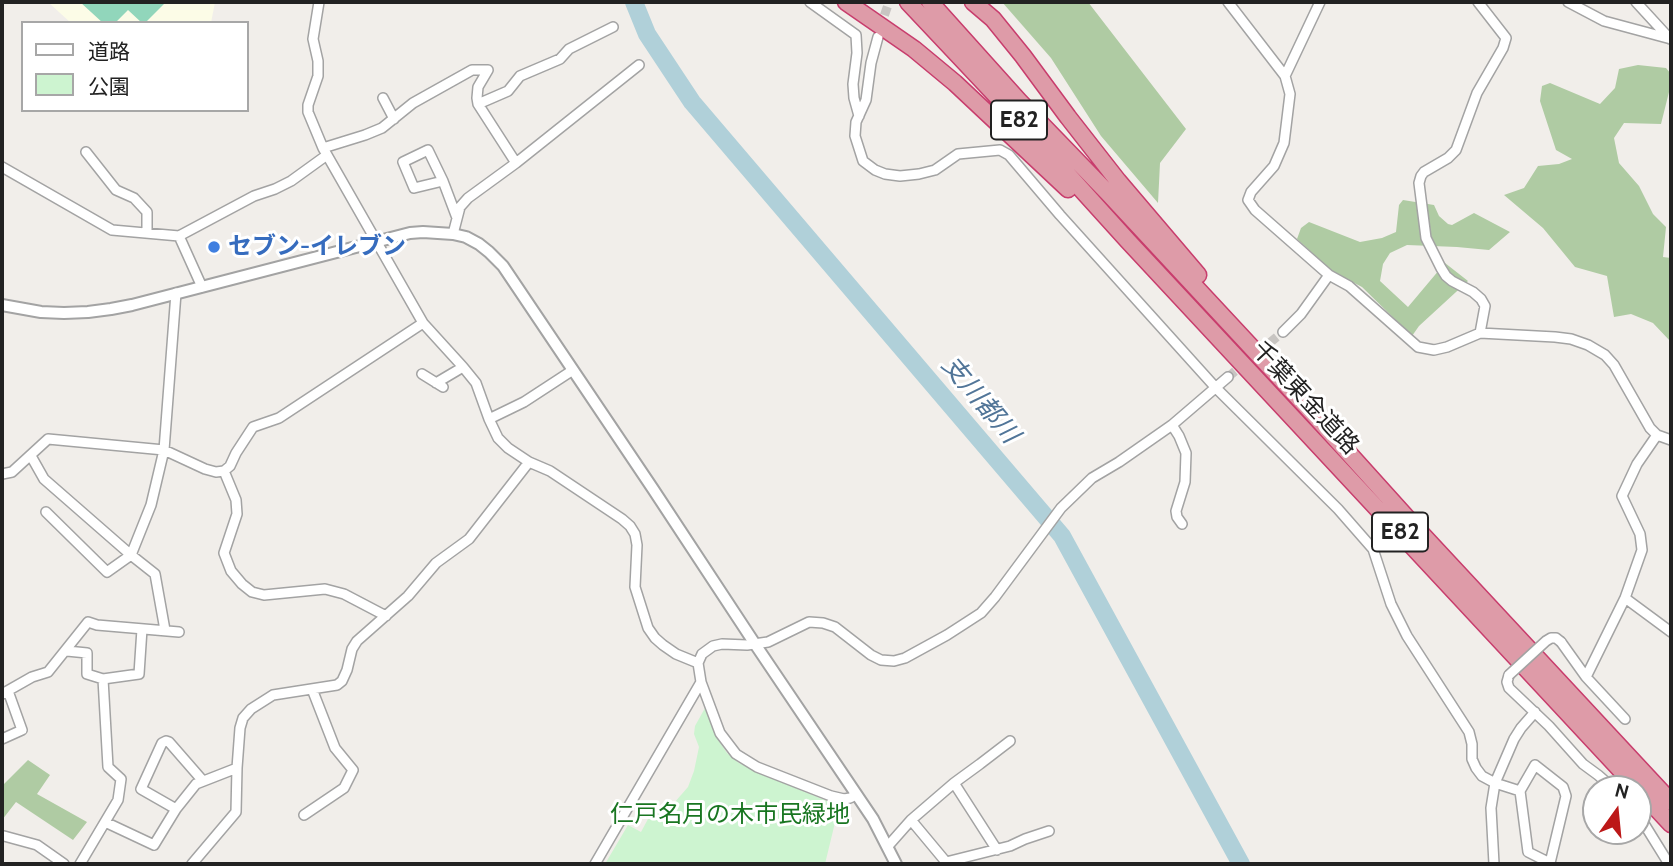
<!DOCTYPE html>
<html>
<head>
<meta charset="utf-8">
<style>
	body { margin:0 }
	#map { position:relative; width:1673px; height:866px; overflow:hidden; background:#f1eeea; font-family:Cabin,"Noto Sans JP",sans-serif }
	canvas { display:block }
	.frame { position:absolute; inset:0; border:4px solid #222; pointer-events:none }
	.legend { position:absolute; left:21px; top:21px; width:228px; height:91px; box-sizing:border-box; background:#fff; border:2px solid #a7a7a7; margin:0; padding:9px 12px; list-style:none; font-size:21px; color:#222 }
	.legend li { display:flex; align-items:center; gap:14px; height:35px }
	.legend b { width:35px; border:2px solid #a7a7a7 }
	.north { position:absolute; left:1582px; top:775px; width:70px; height:70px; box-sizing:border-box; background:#fff; border:2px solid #a7a7a7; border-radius:50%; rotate:15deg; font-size:19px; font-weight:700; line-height:28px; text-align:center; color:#222 }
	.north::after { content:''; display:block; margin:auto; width:24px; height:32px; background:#bc1818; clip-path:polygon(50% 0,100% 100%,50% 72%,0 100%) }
</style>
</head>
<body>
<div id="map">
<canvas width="1673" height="866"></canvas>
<div class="frame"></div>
<ul class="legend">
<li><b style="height:9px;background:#fff"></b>道路</li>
<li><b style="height:19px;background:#cdf4d0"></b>公園</li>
</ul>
<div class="north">N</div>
</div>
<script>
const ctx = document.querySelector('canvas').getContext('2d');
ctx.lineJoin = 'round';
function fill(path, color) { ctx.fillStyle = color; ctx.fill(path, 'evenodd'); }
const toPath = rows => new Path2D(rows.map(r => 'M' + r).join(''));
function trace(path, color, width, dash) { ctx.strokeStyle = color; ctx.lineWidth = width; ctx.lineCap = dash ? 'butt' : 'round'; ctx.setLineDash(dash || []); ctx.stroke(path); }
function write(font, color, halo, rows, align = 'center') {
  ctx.font = font + ' Cabin,"Noto Sans JP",sans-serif'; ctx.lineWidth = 6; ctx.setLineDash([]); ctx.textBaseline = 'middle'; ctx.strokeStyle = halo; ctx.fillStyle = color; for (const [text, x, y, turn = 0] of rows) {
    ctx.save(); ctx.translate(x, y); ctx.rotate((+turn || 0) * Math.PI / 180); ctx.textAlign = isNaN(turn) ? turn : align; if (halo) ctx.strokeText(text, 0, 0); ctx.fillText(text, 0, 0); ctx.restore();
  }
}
const education = toPath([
	[48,2,215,2,211,23,71,23]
]);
const forest = toPath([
	[1002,2,1088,2,1186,129,1160,163,1158,203,1101,136,1051,58],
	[1638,65,1666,68,1671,74,1671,84,1661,124,1624,123,1614,138,1619,163,1639,186,1653,214,1666,227,1663,257,1671,258,1671,341,1670,341,1653,323,1631,314,1614,317,1607,276,1575,267,1543,228,1504,195,1524,188,1538,166,1559,164,1572,159,1556,150,1540,101,1542,86,1550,83,1600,104,1615,88,1619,69],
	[1403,200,1434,205,1439,216,1448,224,1452,225,1474,213,1510,232,1489,250,1457,247,1407,245,1390,253,1383,264,1380,281,1408,307,1445,263,1468,281,1419,326,1412,336,1362,287,1333,272,1297,239,1301,228,1309,222,1360,242,1382,238,1396,232,1399,205],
	[28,760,50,775,37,794,87,822,73,840,16,802,2,820,2,786]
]);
const park = toPath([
	[705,708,719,741,727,753,739,763,755,771,839,806,825,864,605,864,628,825,641,832,648,819,674,803,688,787,694,771,699,747,694,734,695,726]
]);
const pitch = toPath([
	[80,2,166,2,145,23,142,23,128,10,115,23,103,23]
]);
const river = toPath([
	[634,2,647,34,692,102,1062,536,1241,864]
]);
const minorTunnel = toPath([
	[880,28,889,2],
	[1228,377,1283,332]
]);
const minor = toPath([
	[319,2,313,39,318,61,318,76,308,105,308,112,323,148,423,323,463,367,476,383,489,419,498,438,508,448,529,462,550,471,622,519,630,526,635,534,637,545,635,587,648,628,655,638,663,645,676,654,698,663],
	[810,2,856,35,857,53,853,84,854,98,859,116],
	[1228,2,1285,76,1290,94,1284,143,1274,166,1251,192,1248,200,1255,210,1329,275,1349,286,1418,347,1434,350,1447,347,1480,333,1555,337,1571,339,1588,345,1605,355,1614,365,1650,428,1657,435,1671,440],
	[1478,2,1506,38,1503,48,1477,93,1456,150,1448,158,1424,172,1421,176,1419,183,1426,238,1441,268,1446,276,1452,281,1473,292,1481,299,1485,306,1480,333],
	[1568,2,1604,21,1671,39],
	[1636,2,1670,39],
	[878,37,871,63,866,100,856,122,855,136,863,161,875,170,885,174,900,176,919,174,935,170,958,154,1000,150,1009,155,1060,215,1216,388,1338,509,1373,549,1391,604,1407,636,1469,732,1472,744,1472,759,1476,768,1482,776,1495,783,1520,791],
	[1285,76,1320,2],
	[383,98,394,119],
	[478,104,508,91,520,76,560,59,569,49,613,27],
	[323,148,365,135,382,128,413,103,472,70,488,70,478,87,477,98,478,104,516,163],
	[86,152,116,190,134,198,147,212,147,232],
	[2,167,112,230,179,236,254,196,275,189,291,181,327,155],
	[443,181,414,188,403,162,428,150,443,181,457,218],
	[453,234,460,207,468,198,516,163,639,65],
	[179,236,202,287],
	[1283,332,1301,314,1329,275],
	[422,374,443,387],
	[436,383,463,367],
	[489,419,524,402,573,370],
	[1172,425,1179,436,1186,453,1185,482,1176,511,1177,517,1182,524],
	[31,456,44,479,131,555,155,574,165,630],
	[224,471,236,500,237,514,224,553,231,571,242,584,252,592,264,595,325,589,344,594,386,616],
	[2,474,12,472,48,439,164,450,205,469,216,472,224,471,230,466,236,453,253,427,279,418,423,323],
	[46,512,107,572,131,555,151,505,164,450,176,293],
	[1625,598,1671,632],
	[1561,642,1586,677,1625,598,1642,550,1640,534,1622,496,1637,464,1657,435],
	[67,651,87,653,87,674,103,679,139,674,142,629],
	[1509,675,1507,682,1509,688,1549,726,1583,764,1598,775,1614,789],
	[1586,677,1625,719],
	[2,694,32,677,48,672,88,622,97,625,179,632],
	[2,739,22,730,8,691],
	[1535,765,1563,787,1566,796,1550,863,1528,852,1520,791,1535,765],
	[954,783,997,850],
	[856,795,850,798,844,799,831,796,757,767,736,754,720,733,701,682,698,663,702,654,713,646,722,644,747,645,768,642,809,622,823,623,835,627,871,655,881,660,894,661,905,658,947,635,981,613,995,597,1061,508,1092,478,1119,462,1172,425,1228,377],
	[176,809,141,789,162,743,166,741,169,742,203,781],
	[1638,814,1669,864],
	[304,815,344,788,353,770,335,748,312,689],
	[911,820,946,862,1010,846,1025,839,1049,831],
	[105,822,154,845,176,809,196,784,237,768],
	[4,836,37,845,64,864],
	[888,846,911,820,954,783,980,764,1010,741],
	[80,864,118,800,121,779,108,767,103,679],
	[192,864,236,812,237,768,240,728,243,718,251,709,273,695,337,685,342,681,347,670,352,649,357,641,408,596,436,563,469,539,529,462],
	[595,864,701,682],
	[1494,864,1491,808,1495,783,1514,739,1521,728,1535,712]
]);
const tertiary = toPath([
	[2,305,41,312,64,313,88,312,111,309,132,305,410,233,423,232,453,234,466,237,479,244,489,252,503,266,653,489,755,644,873,819,896,864]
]);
const motorway = toPath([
	[846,2,914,49,955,83,1068,189],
	[908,2,1006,106,1128,241,1671,824],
	[930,2,1019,101,1108,193,1307,407,1418,530,1671,802],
	[973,2,993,19,1023,56,1068,117,1118,181,1198,275]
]);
const minorBridge = toPath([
	[1509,675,1546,641,1551,638,1556,638,1561,642]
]);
const markers = [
	[214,247,7,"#3f7fe0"]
];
const shields = [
	[1019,120,56],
	[1400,532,56]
];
const shieldNames = [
	["E82",1019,120],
	["E82",1400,532]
];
const shopNames = [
	["セブン-イレブン",228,247]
];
const streetNames = [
	["千葉東金道路",1305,398,47]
];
const parkNames = [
	["仁戸名月の木市民緑地",730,815]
];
const waterNames = [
	["支川都川",980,400,50]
];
fill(education, '#fcfce7');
fill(forest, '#afcba3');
fill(park, '#cdf4d0');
fill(pitch, '#91d6bb');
trace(river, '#b0d0d9', 18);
trace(minorTunnel, '#c8c5c2', 9, [9, 4.5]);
trace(minor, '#a3a3a3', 12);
trace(tertiary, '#a3a3a3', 14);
trace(motorway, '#c83d6d', 19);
trace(minor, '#fff', 9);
trace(tertiary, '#fff', 10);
trace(motorway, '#de9ba8', 16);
trace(minorBridge, '#a3a3a3', 12, []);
trace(minorBridge, '#fff', 9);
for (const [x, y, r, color] of markers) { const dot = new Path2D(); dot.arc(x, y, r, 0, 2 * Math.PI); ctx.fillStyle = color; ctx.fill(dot); trace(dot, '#fff', 2.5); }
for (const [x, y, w] of shields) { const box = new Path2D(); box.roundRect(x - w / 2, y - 19.5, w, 39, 5); ctx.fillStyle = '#fff'; ctx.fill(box); trace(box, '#222', 2); }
write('bold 23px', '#222', null, shieldNames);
write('bold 24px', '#366cbe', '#fff', shopNames, 'left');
write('24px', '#222', '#fff', streetNames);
write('24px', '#197621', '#fff', parkNames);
write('italic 26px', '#517598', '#fff', waterNames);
</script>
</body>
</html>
